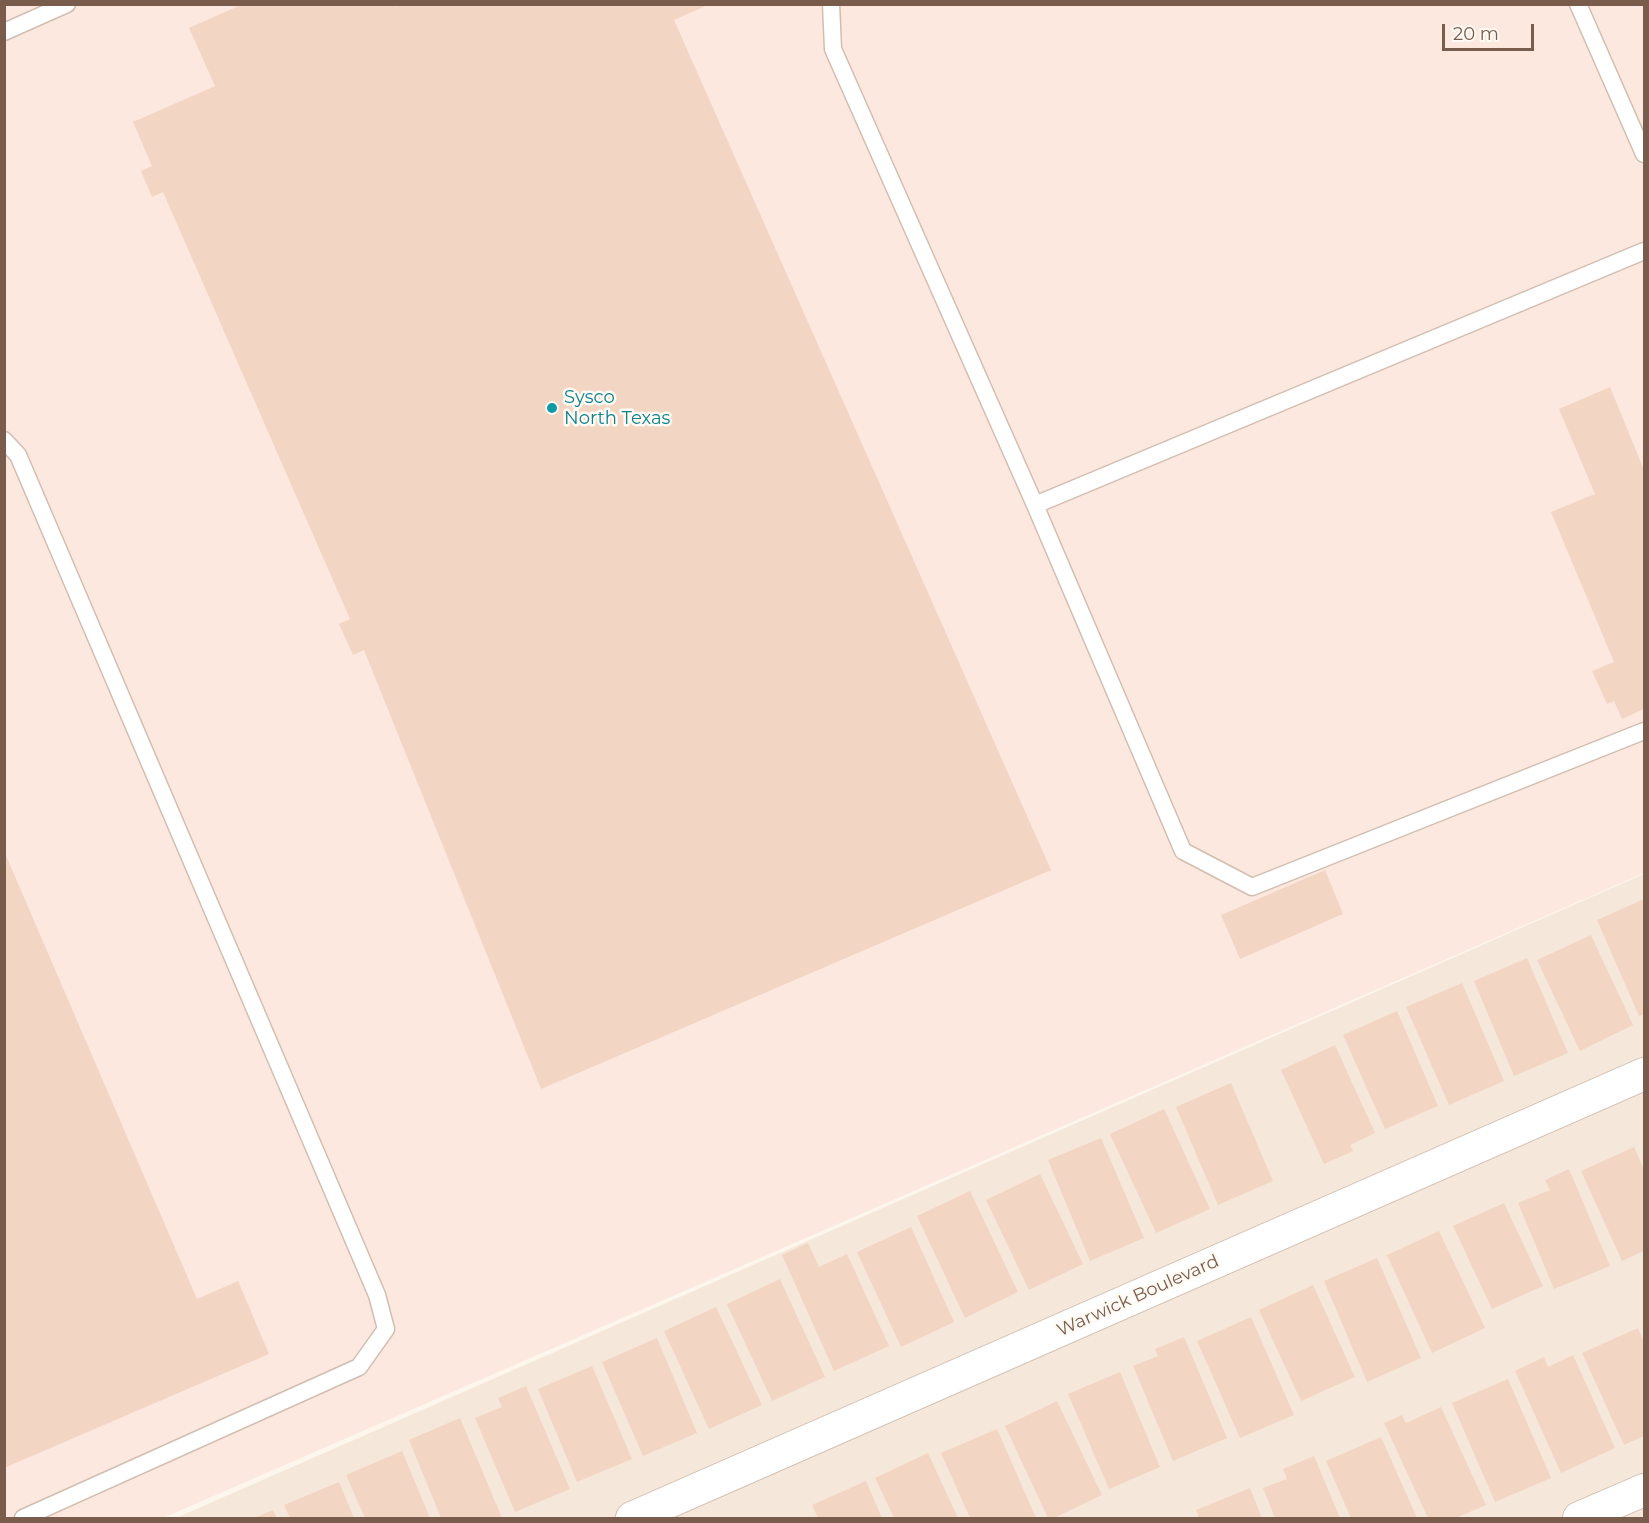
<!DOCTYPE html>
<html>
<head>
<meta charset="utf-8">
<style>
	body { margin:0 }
	#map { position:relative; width:1649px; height:1523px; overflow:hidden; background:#fdf6ec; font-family:Montserrat,sans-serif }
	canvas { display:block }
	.frame { position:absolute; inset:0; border:6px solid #7a5c4d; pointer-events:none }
	.scale { position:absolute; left:1442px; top:24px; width:92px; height:27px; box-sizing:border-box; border:3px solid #7a5c4d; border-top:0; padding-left:8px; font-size:18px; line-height:21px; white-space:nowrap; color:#7a5c4d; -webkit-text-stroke:4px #fffaf3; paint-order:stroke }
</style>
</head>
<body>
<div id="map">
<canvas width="1649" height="1523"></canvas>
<div class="frame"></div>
<div class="scale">20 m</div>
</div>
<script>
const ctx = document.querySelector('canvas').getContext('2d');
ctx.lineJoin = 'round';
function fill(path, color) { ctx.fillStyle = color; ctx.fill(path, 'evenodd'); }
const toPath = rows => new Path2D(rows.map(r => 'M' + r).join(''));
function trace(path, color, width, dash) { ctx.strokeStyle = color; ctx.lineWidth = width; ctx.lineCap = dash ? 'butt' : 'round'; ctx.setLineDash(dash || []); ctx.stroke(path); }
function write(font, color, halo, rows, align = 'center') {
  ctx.font = font + ' Montserrat,sans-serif'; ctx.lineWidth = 5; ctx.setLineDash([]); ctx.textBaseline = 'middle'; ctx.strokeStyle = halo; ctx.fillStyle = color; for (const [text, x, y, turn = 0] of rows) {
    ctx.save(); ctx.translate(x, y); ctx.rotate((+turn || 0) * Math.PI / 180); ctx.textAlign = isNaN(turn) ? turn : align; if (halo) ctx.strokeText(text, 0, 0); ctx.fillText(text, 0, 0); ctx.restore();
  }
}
const residential = toPath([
	[1644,874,1644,1518,176,1518]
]);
const commercial = toPath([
	[5,5,1644,5,1644,873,163,1518,5,1518]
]);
const building = toPath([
	[243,4,394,4,395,7,401,4,710,4,674,20,1051,870,541,1089,364,650,353,655,339,624,350,619,163,192,152,197,141,171,152,166,133,122,215,86,189,28],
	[1610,387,1644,470,1644,709,1622,719,1614,701,1607,704,1592,671,1614,662,1551,512,1595,494,1559,409],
	[4,851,197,1299,238,1281,269,1354,4,1468],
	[1325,870,1343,914,1240,959,1221,915],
	[1644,899,1644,1014,1639,1016,1597,920],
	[1591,935,1633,1025,1580,1051,1537,960],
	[1527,958,1568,1053,1514,1076,1474,981],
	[1462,983,1504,1081,1449,1105,1406,1007],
	[1397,1011,1438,1106,1385,1129,1343,1035],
	[1335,1045,1375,1133,1350,1145,1353,1151,1324,1164,1281,1070],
	[1231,1083,1273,1181,1218,1205,1176,1107],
	[1164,1109,1210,1209,1156,1233,1110,1134],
	[1101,1138,1144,1238,1090,1261,1048,1160],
	[1634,1147,1644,1170,1644,1251,1622,1261,1581,1171],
	[1569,1169,1610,1266,1554,1289,1518,1203,1550,1190,1545,1180],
	[1040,1174,1083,1264,1029,1290,986,1200],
	[970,1191,1018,1292,965,1318,917,1216],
	[1504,1203,1543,1286,1492,1309,1453,1226],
	[911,1227,954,1322,901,1347,857,1252],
	[1439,1231,1485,1328,1432,1353,1387,1255],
	[808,1243,819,1267,847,1254,889,1346,834,1371,782,1255],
	[1377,1258,1421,1358,1367,1382,1324,1281],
	[780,1279,825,1377,772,1401,727,1304],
	[1313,1285,1355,1377,1301,1401,1259,1310],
	[716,1307,762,1405,709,1429,664,1331],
	[1251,1317,1294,1415,1240,1438,1197,1341],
	[1638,1328,1644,1343,1644,1436,1624,1445,1582,1353],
	[1184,1337,1227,1438,1173,1461,1133,1366,1158,1356,1155,1349],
	[657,1338,697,1433,643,1456,602,1362],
	[1573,1355,1615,1448,1561,1473,1515,1371,1544,1357,1548,1367],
	[592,1366,632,1459,577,1482,538,1389],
	[1120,1372,1160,1467,1109,1489,1068,1394],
	[1508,1379,1551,1478,1495,1502,1452,1403],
	[526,1386,570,1489,515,1512,475,1418,502,1407,498,1398],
	[1057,1401,1102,1495,1054,1518,1048,1518,1005,1426],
	[1441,1407,1486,1505,1456,1518,1428,1518,1384,1423,1402,1415,1406,1423],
	[460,1418,502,1518,441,1518,409,1440],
	[997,1429,1036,1518,970,1518,941,1453],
	[1381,1437,1417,1518,1351,1518,1326,1461],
	[402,1451,430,1518,365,1518,346,1475],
	[928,1453,958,1518,894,1518,875,1478],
	[1314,1456,1340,1518,1275,1518,1263,1488,1287,1479,1283,1469],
	[866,1481,882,1518,818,1518,812,1505],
	[339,1482,354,1518,290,1518,284,1505],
	[1250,1488,1262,1518,1199,1518,1196,1510],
	[273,1510,277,1518,254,1518]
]);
const lane = toPath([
	[831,4,833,49,1035,505,1183,851,1252,887,1644,731],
	[1578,4,1644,154],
	[4,32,67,4],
	[4,440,18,455,377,1295,386,1329,359,1367,23,1518],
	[1035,505,1644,251]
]);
const street = toPath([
	[632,1518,1644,1074],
	[1579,1518,1644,1490]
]);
const markers = [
	[552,408,6,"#0f9aa8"]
];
const cultureNames = [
	["Sysco",564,398],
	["North Texas",564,419]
];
const streetNames = [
	["Warwick Boulevard",1138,1296,-24]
];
fill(residential, '#f5e8da');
fill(commercial, '#fde8e0');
fill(building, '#f3d5c3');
trace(lane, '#d1beb0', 19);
trace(street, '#d1beb0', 34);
trace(lane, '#fff', 16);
trace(street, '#fff', 32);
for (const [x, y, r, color] of markers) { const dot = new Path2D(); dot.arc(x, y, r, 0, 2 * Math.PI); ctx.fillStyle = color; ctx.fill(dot); trace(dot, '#fffaf3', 2); }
write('18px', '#0d838f', '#fffaf3', cultureNames, 'left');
write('18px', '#7a5c4d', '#fffaf3', streetNames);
</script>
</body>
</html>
